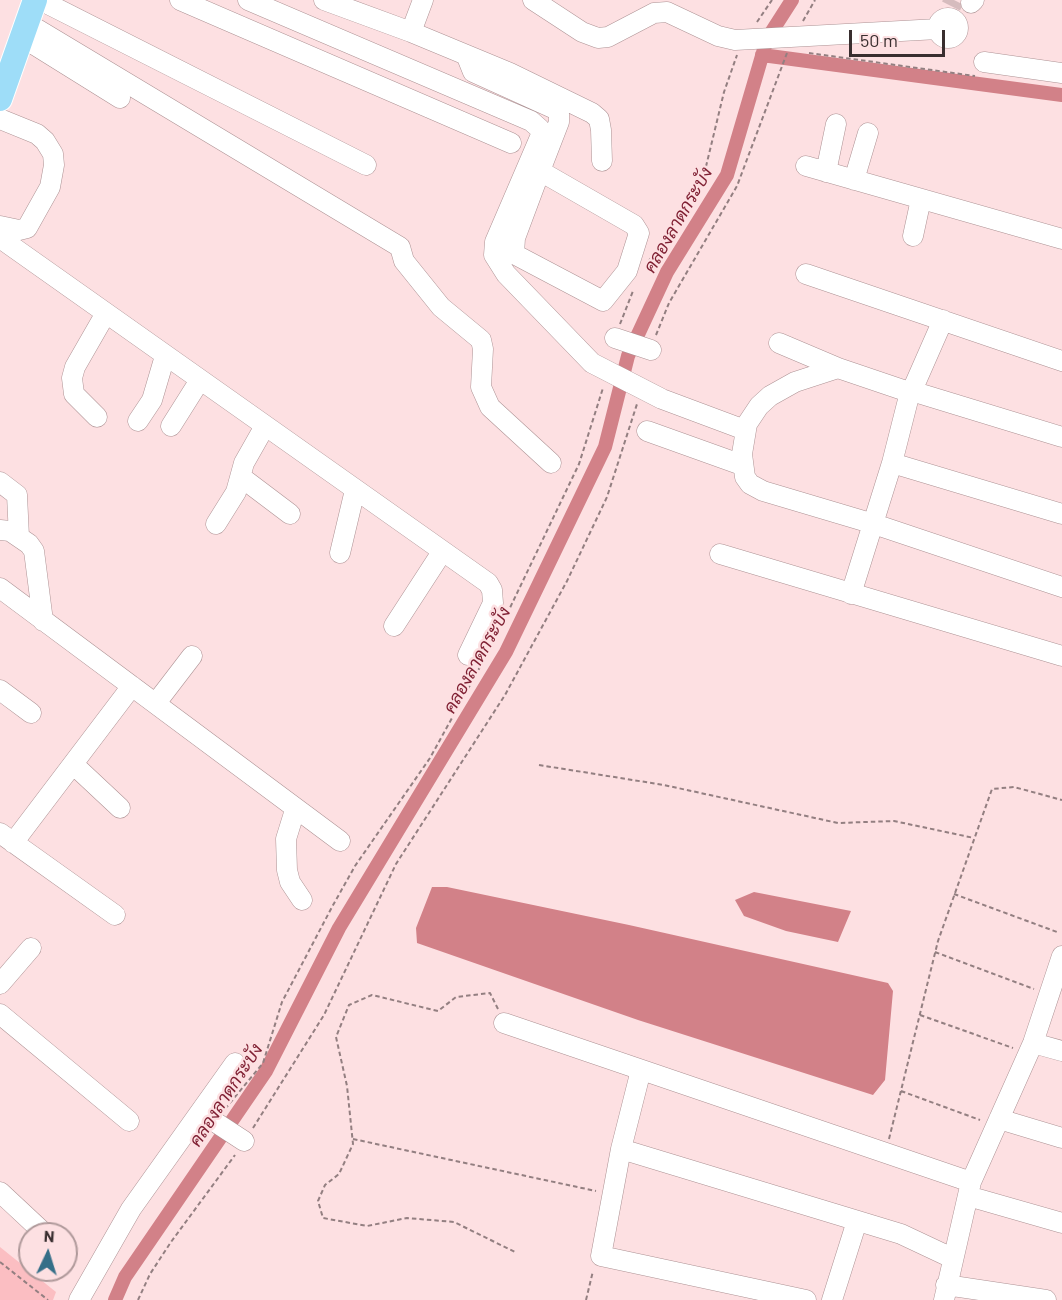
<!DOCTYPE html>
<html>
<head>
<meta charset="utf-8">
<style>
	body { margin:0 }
	#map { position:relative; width:1062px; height:1300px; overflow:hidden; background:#fde0e2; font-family:Barlow,sans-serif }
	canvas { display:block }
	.north { position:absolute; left:18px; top:1222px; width:60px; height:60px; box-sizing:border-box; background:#fde0e2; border:2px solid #af999a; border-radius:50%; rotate:4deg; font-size:16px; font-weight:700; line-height:24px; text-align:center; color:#392e2f }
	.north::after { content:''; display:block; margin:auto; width:21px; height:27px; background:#356f88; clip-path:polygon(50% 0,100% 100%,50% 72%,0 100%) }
	.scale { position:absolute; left:849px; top:30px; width:96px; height:27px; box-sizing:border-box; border:3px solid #392e2f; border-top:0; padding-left:8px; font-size:18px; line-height:21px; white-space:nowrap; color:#392e2f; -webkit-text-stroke:4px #fde0e2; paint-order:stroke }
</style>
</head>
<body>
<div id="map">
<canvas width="1062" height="1300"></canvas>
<div class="north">N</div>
<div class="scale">50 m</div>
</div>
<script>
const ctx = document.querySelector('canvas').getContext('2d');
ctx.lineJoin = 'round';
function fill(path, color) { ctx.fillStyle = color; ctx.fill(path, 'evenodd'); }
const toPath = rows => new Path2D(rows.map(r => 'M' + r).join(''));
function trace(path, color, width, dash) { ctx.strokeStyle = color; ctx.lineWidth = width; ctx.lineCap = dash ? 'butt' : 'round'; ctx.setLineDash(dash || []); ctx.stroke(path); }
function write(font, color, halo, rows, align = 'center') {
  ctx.font = font + ' Barlow,Sarabun,sans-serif'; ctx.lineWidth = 5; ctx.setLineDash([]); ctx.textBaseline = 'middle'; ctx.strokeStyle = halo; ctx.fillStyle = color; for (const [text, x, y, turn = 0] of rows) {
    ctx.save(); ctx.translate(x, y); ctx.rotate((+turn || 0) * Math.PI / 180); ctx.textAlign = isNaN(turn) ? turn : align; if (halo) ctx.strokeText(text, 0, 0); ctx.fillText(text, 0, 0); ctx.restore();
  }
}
const green = toPath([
	[0,1247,56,1292,53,1300,0,1300]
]);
const water = toPath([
	[432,887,447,887,629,925,888,983,893,991,885,1080,873,1095,638,1020,417,943,416,928],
	[754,892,851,911,838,942,786,931,744,916,735,900]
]);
const canal = toPath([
	[762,55,1062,95],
	[115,1300,125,1277,266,1071,339,928,506,652,605,447,628,356,667,272,727,175,767,39,792,0]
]);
const minorTunnel = toPath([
	[951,6,954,0]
]);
const path = toPath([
	[803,21,815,0],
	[757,22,772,0],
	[809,53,975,76],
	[648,262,702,183,724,92,737,55],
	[620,324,633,291],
	[656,335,669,303,737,186,787,53],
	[507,614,579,464,603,388],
	[539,765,664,785,838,823,894,821,974,838],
	[954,894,1057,932],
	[935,952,1034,989],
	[498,1009,490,993,456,997,438,1011,372,995,349,1005,336,1037,347,1086,353,1144,339,1174,325,1185,318,1201,323,1218,367,1226,407,1218,454,1222,517,1253],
	[920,1015,1013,1048],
	[901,1091,980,1120],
	[225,1109,263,1063,282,1002,332,907,355,866,430,758,480,667],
	[253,1128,324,1015,396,864,505,695,567,581,607,497,637,404],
	[353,1139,596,1191],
	[889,1139,938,941,992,789,1014,787,1062,800],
	[0,1262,48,1300],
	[138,1300,150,1274,171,1242,235,1155],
	[586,1300,593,1271]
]);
const minor = toPath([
	[40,0,366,165],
	[180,0,511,143],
	[248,0,531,121,540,129,541,135,495,242,494,255,506,274,592,363,662,399,745,430],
	[324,0,411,32,510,73,592,113,599,119,601,130,602,161],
	[533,0,582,32,598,38,608,37,654,13,667,12,718,36,735,40,938,29],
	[971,3,974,0],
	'938 28a10 10 0 1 1 20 0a10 10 0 1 1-20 0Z',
	[27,23,400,247,404,261,441,307,481,340,483,349,481,387,490,407,551,463],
	[411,32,423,0],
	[22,37,120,98],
	[467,57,473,72,557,110,559,114,559,122,540,171,515,238,514,254,603,301,627,271,639,233,634,225,540,171],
	[984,62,1062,73],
	[0,119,37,134,45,141,53,154,54,165,50,187,27,228,19,230,0,226],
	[806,166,1062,239],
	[826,172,836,124],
	[854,180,868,133],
	[913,236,921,199],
	[0,238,488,583,492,590,493,603,468,655],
	[806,274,1062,361],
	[615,338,651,350],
	[779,343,838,368,903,390],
	[838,368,795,382,770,396,759,406,747,424,742,454,745,477,750,484,763,491,874,524,1062,587],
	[914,386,943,320],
	[918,393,1062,437],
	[97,417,74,394,72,378,75,367,106,313],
	[138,421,152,400,165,356],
	[171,426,200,380],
	[647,431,742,465],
	[892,463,1062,514],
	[241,477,290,514],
	[0,482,17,495,19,537],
	[216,524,236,492,244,463,265,426],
	[0,530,10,531,29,544,34,551,43,621],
	[340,553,355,490],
	[720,554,1062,656],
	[0,588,340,841],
	[851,594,892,463,908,400],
	[394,626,442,552],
	[0,690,31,713],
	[156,703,192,656],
	[73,764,120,808],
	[295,810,286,839,287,870,290,882,302,900],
	[0,833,115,915],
	[13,843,132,686],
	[0,984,31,948],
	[0,1014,129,1121],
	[504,1023,971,1182],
	[1033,1043,1062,1051],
	[999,1119,1062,1138],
	[215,1122,244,1141],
	[621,1149,641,1070],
	[0,1192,45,1234],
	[968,1196,1062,1223],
	[946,1285,1046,1300],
	[79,1300,131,1209,235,1063],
	[806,1300,601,1256,621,1149,901,1234,952,1258],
	[832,1300,857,1221],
	[944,1300,971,1182,1033,1043,1062,956]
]);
const major = toPath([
	[0,99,35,0]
]);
const waterNames = [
	["คลองลาดกระบัง",678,220,-60],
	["คลองลาดกระบัง",477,660,-61],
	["คลองลาดกระบัง",226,1095,-57]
];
fill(green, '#fbbec2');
fill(water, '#d28188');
trace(canal, '#d28188', 14);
trace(minorTunnel, '#d6bcbe', 20, [20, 10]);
trace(minor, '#ad9294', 21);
trace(major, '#fff', 26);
trace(path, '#937f81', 2, [4.5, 3]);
trace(minor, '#fff', 20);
trace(major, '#9eddf8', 24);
write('italic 18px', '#7f1f32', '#fde0e2', waterNames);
</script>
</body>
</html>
